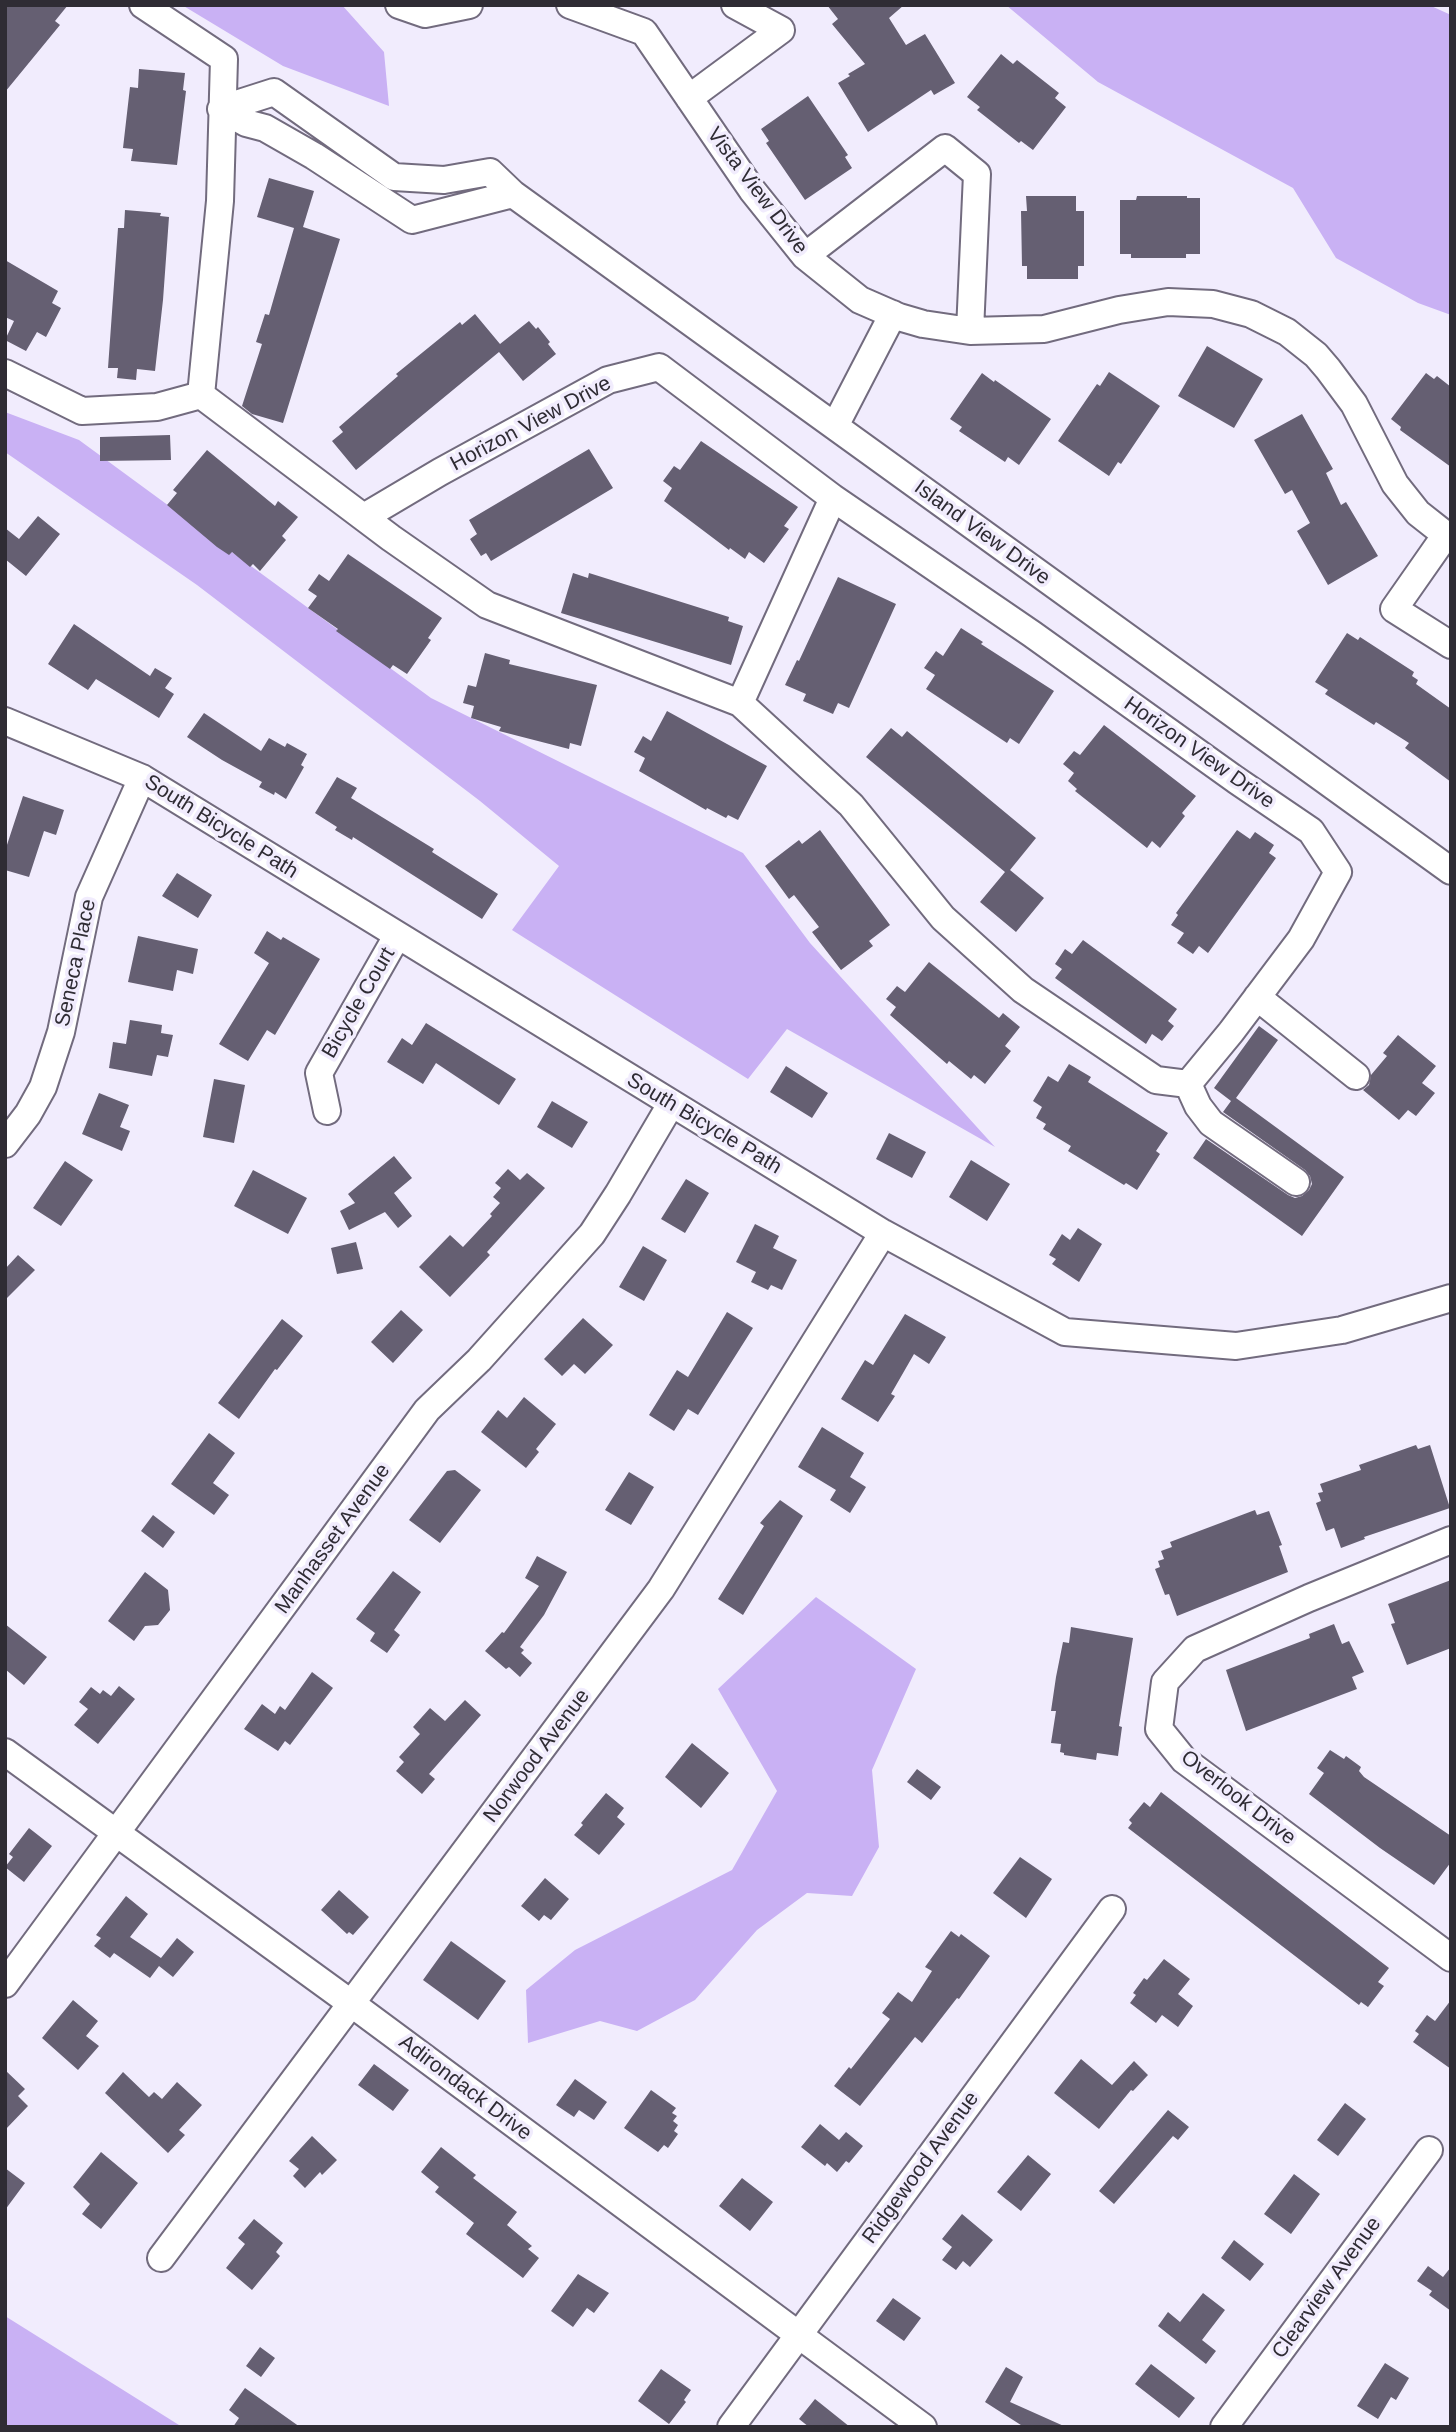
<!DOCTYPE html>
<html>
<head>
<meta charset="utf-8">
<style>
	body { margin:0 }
	#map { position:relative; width:1456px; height:2432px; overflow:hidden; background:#f1ecfd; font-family:Helvetica,sans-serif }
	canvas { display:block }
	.frame { position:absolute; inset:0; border:7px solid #2f2c34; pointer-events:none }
</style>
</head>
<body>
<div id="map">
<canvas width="1456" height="2432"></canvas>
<div class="frame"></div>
</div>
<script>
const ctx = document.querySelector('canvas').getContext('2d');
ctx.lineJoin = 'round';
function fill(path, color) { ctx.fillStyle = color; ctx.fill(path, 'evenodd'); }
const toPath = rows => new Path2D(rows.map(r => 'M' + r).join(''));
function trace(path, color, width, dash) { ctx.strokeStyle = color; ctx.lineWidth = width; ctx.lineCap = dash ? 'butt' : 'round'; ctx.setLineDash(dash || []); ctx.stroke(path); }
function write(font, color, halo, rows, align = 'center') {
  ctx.font = font + ' Helvetica,sans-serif'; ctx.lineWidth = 7; ctx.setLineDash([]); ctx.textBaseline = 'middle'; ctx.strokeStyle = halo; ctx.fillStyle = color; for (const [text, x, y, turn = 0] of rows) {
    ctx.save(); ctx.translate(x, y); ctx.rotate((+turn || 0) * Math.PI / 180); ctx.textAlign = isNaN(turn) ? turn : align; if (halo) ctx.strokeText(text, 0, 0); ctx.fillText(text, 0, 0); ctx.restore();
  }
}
const green = toPath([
	[182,5,342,5,384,52,389,106,283,66],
	[1006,5,1429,5,1451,15,1451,315,1418,303,1336,258,1293,188,1098,82],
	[5,412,79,440,431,698,743,853,810,943,995,1147,787,1029,748,1079,512,930,559,866,480,801,197,585,5,452],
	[816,1597,916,1669,872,1770,879,1847,852,1896,807,1893,757,1930,695,2000,637,2031,600,2021,528,2043,526,1990,575,1950,732,1870,777,1791,718,1689],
	[5,2316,179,2425,5,2427]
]);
const building = toPath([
	[5,5,68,5,55,21,60,25,5,92],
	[827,5,904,5,889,18,906,45,925,34,955,83,934,95,931,90,868,132,838,83,850,76,848,74,865,64,832,24,838,19],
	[1001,54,1013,64,1017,60,1059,93,1055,98,1066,107,1033,150,1021,141,1019,143,977,110,980,107,967,97],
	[139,69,185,73,183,90,186,91,177,165,131,161,133,149,123,148,130,87,138,88],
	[808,96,848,155,845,157,852,168,805,200,766,143,769,141,761,129],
	[269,178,314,191,303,227,340,239,283,423,252,414,242,406,262,344,256,342,265,314,269,315,294,228,257,217],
	[1026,196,1076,196,1076,211,1084,211,1084,266,1078,266,1078,279,1027,279,1027,266,1022,266,1021,211,1027,211],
	[1137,196,1187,196,1187,198,1200,198,1200,254,1186,254,1186,258,1131,258,1131,254,1120,254,1120,200,1136,200],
	[125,210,161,213,160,216,169,217,163,300,155,371,137,369,136,380,117,378,118,368,108,368,118,228,124,228],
	[5,260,58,291,52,303,61,308,46,337,37,332,26,351,5,340,14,321,5,317],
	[475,314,500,344,529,321,536,329,538,327,550,342,548,344,556,354,523,381,499,352,356,470,332,441,343,432,339,427,398,376,396,374,460,322,462,325],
	[1207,346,1263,379,1234,428,1178,396],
	[1109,372,1160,406,1121,464,1118,462,1109,476,1058,441,1097,384,1100,386],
	[982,373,994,382,995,380,1051,419,1019,465,1008,457,1005,462,959,431,962,427,950,419],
	[1426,373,1434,379,1437,376,1451,387,1451,467,1400,430,1401,427,1391,419],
	[1302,414,1333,469,1326,473,1341,505,1346,502,1378,556,1328,585,1297,531,1310,523,1292,490,1285,494,1254,440],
	[170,435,171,460,100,461,100,437],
	[701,441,798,507,784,526,789,529,764,563,749,552,745,559,730,548,729,550,664,501,672,488,663,481,674,466,680,470],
	[589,449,613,488,491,561,486,553,481,556,470,539,477,534,469,520],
	[207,450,275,506,278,501,298,517,282,536,286,540,260,571,253,564,250,567,232,552,229,555,217,547,167,505,177,493,173,490],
	[38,516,60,534,26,576,5,559,5,528,19,539],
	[348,554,442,618,428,638,431,640,407,674,393,665,390,669,336,631,338,629,308,608,317,596,308,590,319,574,329,581],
	[573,573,588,578,589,573,729,617,728,621,743,626,731,665,561,613],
	[838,577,896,604,849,708,838,703,833,714,803,701,806,694,785,685,797,660,799,661],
	[74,624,150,676,155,668,172,678,165,688,174,694,159,718,96,679,88,690,48,664],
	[961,628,983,642,981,644,1054,691,1019,744,1010,738,1007,743,926,689,935,675,924,668,936,651,943,656],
	[1347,633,1358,640,1360,637,1414,672,1412,676,1418,680,1416,684,1451,709,1451,782,1405,748,1409,743,1376,722,1374,725,1325,694,1328,690,1315,682],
	[485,653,510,660,509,664,597,685,581,746,570,743,569,749,499,731,501,727,471,718,474,706,463,703,468,685,476,687],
	[667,711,767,766,738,820,728,815,726,818,707,808,706,810,639,771,645,758,634,752,643,736,651,741],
	[204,713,261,751,269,738,285,747,287,743,307,754,301,765,304,767,286,799,275,792,274,795,259,787,262,782,222,760,187,737],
	[1104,725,1196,796,1182,813,1185,816,1160,848,1152,841,1147,848,1075,791,1077,789,1068,781,1074,773,1063,764,1074,751,1080,755],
	[891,728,902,737,907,731,1036,838,1010,870,1044,898,1016,932,980,902,1005,872,866,757],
	[337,777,357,788,351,798,434,849,432,852,498,894,482,919,353,837,352,840,335,830,337,827,315,813],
	[23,796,64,810,56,835,44,831,29,877,5,870,5,851],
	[820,830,890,925,869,941,873,946,841,970,812,932,819,927,794,895,789,899,765,866,799,840,802,844],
	[1237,830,1250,839,1255,832,1274,845,1269,853,1276,858,1208,953,1199,946,1193,954,1177,943,1184,933,1171,925,1178,915,1176,913],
	[177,873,212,895,198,918,162,896],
	[267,931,281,940,283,937,320,959,275,1035,267,1030,248,1061,219,1044,269,963,254,953],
	[138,936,198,949,193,974,177,970,173,991,128,982],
	[1083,940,1177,1009,1168,1021,1174,1026,1162,1041,1152,1034,1146,1044,1055,978,1062,969,1055,964,1065,949,1072,954],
	[929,962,999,1018,1003,1013,1020,1027,1005,1046,1011,1051,985,1084,974,1075,971,1079,949,1061,947,1064,890,1015,896,1007,886,999,897,986,905,992],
	[130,1020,162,1025,161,1033,173,1035,168,1057,157,1055,152,1076,109,1068,113,1042,126,1044],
	[426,1023,516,1079,499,1105,436,1063,423,1084,387,1062,402,1038,412,1045],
	[1259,1026,1278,1040,1236,1098,1344,1177,1302,1236,1193,1158,1206,1139,1288,1195,1295,1198,1302,1196,1309,1190,1312,1184,1310,1176,1305,1170,1223,1112,1231,1101,1214,1088],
	[1398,1035,1436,1066,1422,1083,1435,1093,1416,1116,1408,1110,1399,1120,1363,1090,1369,1085,1371,1075,1387,1056,1383,1053],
	[1069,1064,1091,1077,1088,1082,1168,1133,1156,1151,1160,1154,1137,1190,1126,1183,1124,1185,1068,1151,1071,1146,1043,1129,1046,1124,1036,1118,1042,1107,1033,1101,1048,1076,1058,1082],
	[786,1066,828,1093,812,1118,770,1092],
	[214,1079,245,1085,234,1143,203,1137],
	[99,1093,129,1105,120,1127,130,1131,122,1151,82,1134],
	[552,1101,588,1122,572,1148,537,1127],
	[889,1133,926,1152,912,1178,876,1159],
	[394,1156,412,1178,394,1193,412,1216,398,1228,385,1212,349,1230,340,1211,355,1203,348,1194],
	[971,1160,1010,1184,987,1221,949,1197],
	[65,1161,93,1180,61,1226,33,1208],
	[508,1169,520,1180,527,1173,545,1188,487,1252,490,1255,450,1297,419,1267,450,1235,463,1247,492,1216,490,1214,500,1203,493,1197,501,1188,495,1183],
	[253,1170,307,1198,288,1234,234,1206],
	[686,1179,709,1193,685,1233,661,1219],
	[755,1224,779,1236,773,1248,797,1260,782,1290,771,1285,768,1290,751,1282,756,1272,736,1262],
	[1078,1228,1102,1244,1079,1282,1052,1264,1056,1259,1049,1255,1062,1234,1070,1240],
	[356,1242,363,1269,337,1274,331,1248],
	[643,1246,667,1260,644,1301,619,1287],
	[18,1255,35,1270,5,1300,5,1269],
	[401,1310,423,1330,393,1363,371,1342],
	[727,1312,753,1328,698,1415,688,1409,674,1431,649,1415,677,1370,688,1377],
	[905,1314,946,1337,929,1364,914,1354,891,1394,895,1396,878,1422,841,1399,865,1360,873,1365],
	[583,1318,613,1345,585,1374,574,1364,562,1376,544,1359],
	[282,1319,303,1336,277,1370,275,1369,239,1419,218,1403],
	[524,1397,556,1424,536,1449,539,1452,526,1468,481,1432,498,1410,507,1418],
	[822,1427,864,1453,850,1477,866,1487,850,1513,830,1500,836,1490,798,1467],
	[209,1433,235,1453,213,1483,229,1495,214,1515,171,1484],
	[1416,1445,1418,1449,1430,1445,1450,1508,1364,1537,1365,1539,1341,1548,1334,1528,1326,1531,1316,1503,1321,1501,1318,1493,1323,1492,1320,1484,1361,1470,1359,1465],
	[455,1470,481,1490,440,1543,409,1520,447,1471],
	[629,1472,654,1487,631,1525,605,1510],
	[780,1500,803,1516,743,1615,718,1599,764,1526,760,1523],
	[1255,1510,1257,1515,1269,1511,1282,1545,1279,1546,1288,1572,1177,1616,1169,1594,1165,1595,1155,1569,1160,1567,1158,1561,1164,1559,1161,1551,1172,1547,1170,1542],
	[153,1515,175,1532,163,1548,141,1531],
	[537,1556,567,1572,544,1615,520,1647,524,1650,521,1653,532,1663,520,1677,509,1667,506,1669,485,1651,502,1632,504,1633,539,1586,525,1578],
	[393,1571,421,1592,394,1630,400,1635,387,1653,370,1641,375,1633,356,1619],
	[145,1572,168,1590,170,1610,158,1625,145,1626,134,1641,108,1621],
	[1451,1580,1451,1648,1407,1665,1391,1624,1395,1623,1388,1604],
	[5,1624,47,1657,24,1685,5,1669],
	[1334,1624,1342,1644,1349,1641,1364,1672,1352,1677,1357,1689,1246,1731,1226,1670,1310,1638,1309,1634],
	[1071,1627,1133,1638,1119,1726,1122,1727,1118,1756,1097,1753,1096,1760,1064,1755,1064,1753,1060,1752,1061,1744,1051,1743,1056,1711,1051,1711,1056,1677,1063,1642,1069,1643],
	[312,1672,333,1688,290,1745,285,1741,278,1751,244,1729,262,1704,275,1714,280,1706,285,1710],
	[119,1686,135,1699,98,1744,74,1725,88,1709,79,1702,91,1687,100,1694,103,1690,111,1696],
	[465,1700,481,1715,429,1774,435,1779,422,1794,396,1771,404,1762,399,1757,420,1734,413,1727,430,1708,445,1721],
	[692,1743,729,1773,701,1808,665,1777],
	[1330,1750,1344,1759,1346,1756,1361,1767,1359,1771,1364,1777,1451,1836,1451,1862,1434,1885,1380,1848,1309,1794,1324,1773,1317,1768],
	[917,1769,941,1787,931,1800,907,1782],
	[1161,1792,1389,1968,1378,1982,1384,1986,1368,2007,1361,2002,1359,2005,1128,1828,1132,1823,1129,1820,1144,1802,1150,1807],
	[606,1793,624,1808,617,1817,625,1824,599,1855,574,1835,583,1825,581,1823],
	[29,1828,52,1846,24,1882,5,1867,13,1857,9,1854],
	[1020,1857,1052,1879,1026,1918,993,1893],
	[545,1878,569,1899,551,1920,544,1915,539,1921,521,1906],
	[339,1890,369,1917,353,1935,349,1932,347,1934,321,1910],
	[126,1896,148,1914,130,1937,161,1958,177,1938,194,1952,173,1977,159,1966,150,1978,114,1953,110,1958,94,1946,101,1938,96,1935],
	[951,1931,959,1937,961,1934,990,1956,959,1999,957,1998,922,2043,915,2037,860,2106,834,2086,849,2067,851,2069,890,2019,882,2013,898,1992,912,2002,932,1971,925,1967],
	[451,1941,506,1981,478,2020,423,1980],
	[1164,1959,1190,1979,1178,1994,1193,2006,1178,2027,1162,2015,1156,2023,1130,2003,1136,1995,1133,1993,1144,1978,1147,1980],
	[73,2000,98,2021,86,2036,99,2046,78,2070,42,2038],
	[1451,2000,1451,2069,1413,2042,1419,2034,1415,2031,1427,2015,1435,2021],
	[1081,2059,1112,2085,1134,2061,1148,2075,1133,2091,1131,2090,1099,2129,1054,2093],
	[374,2064,409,2090,393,2111,358,2085],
	[5,2070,25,2089,18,2096,28,2106,5,2130],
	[123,2072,149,2097,154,2092,162,2099,177,2082,202,2105,179,2130,185,2135,168,2153,105,2093],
	[575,2079,607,2102,594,2120,579,2110,574,2117,556,2105],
	[651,2090,676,2108,672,2113,677,2116,673,2121,678,2125,674,2131,678,2134,668,2148,664,2145,658,2152,624,2128],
	[1345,2103,1366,2119,1338,2156,1317,2140],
	[1168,2110,1189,2127,1178,2140,1173,2136,1114,2204,1099,2191],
	[820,2124,839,2140,846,2132,863,2146,849,2163,846,2161,837,2172,827,2163,825,2166,801,2147],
	[312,2136,337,2160,322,2175,320,2172,305,2188,293,2176,299,2169,289,2161],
	[441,2147,476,2175,473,2178,517,2212,507,2225,532,2246,528,2249,539,2258,523,2278,466,2234,474,2223,435,2192,439,2187,421,2172],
	[101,2152,138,2183,101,2229,82,2214,90,2204,73,2187],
	[1028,2155,1051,2174,1021,2211,997,2192],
	[5,2168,25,2183,5,2210],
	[1294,2174,1320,2194,1291,2234,1264,2214],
	[742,2178,773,2202,750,2231,719,2206],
	[962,2214,993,2240,970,2267,963,2261,956,2270,942,2260,952,2247,942,2239],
	[254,2219,283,2243,276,2252,280,2256,252,2290,226,2268,245,2244,238,2238],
	[1234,2240,1264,2264,1250,2281,1221,2258],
	[1428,2266,1443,2277,1451,2267,1451,2311,1429,2295,1432,2291,1417,2281],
	[578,2274,609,2293,594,2313,587,2308,573,2327,551,2311],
	[1203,2293,1225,2310,1202,2340,1216,2351,1206,2364,1158,2326,1168,2312,1180,2322],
	[893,2298,921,2318,904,2341,876,2321],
	[260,2347,275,2358,261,2377,246,2366],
	[1385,2363,1409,2378,1396,2400,1391,2397,1378,2419,1357,2406],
	[1151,2364,1195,2398,1179,2418,1135,2384],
	[1006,2367,1023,2377,1010,2402,1066,2427,1024,2427,985,2402],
	[661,2369,691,2390,684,2400,686,2402,669,2424,638,2401],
	[245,2388,300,2427,233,2427,239,2418,229,2410],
	[815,2399,850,2427,809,2427,799,2419]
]);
const minor = toPath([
	[399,5,425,14,469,5],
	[570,5,644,32,752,190,805,256,860,300,899,317,923,324,970,331,1044,329,1119,310,1168,302,1213,304,1251,314,1287,332,1316,355,1328,369,1354,404,1395,484,1418,513,1451,539],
	[689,98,781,30,735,5],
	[221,109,274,92,394,177,444,180,490,172,513,194,1451,871],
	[221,109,246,123,265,128,314,156,412,220,513,194],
	[805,256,945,148,977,174,970,331],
	[5,373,82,411,157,407,201,395,220,201,224,59,143,5],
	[201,395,391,538,487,605,740,703,851,805,943,918,1023,990,1156,1080,1188,1084,1231,1032,1301,939,1338,872,1311,831,1236,780,1032,634,833,498,659,367,608,380,440,472,364,517],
	[835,426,893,314],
	[1445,536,1394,609,1451,645],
	[740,703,833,498],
	[5,721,142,778,883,1233,1065,1332,1236,1346,1342,1330,1451,1298],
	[1257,997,1356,1076],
	[1188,1084,1198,1106,1211,1123,1296,1182],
	[327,1111,319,1073,397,936],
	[5,1144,28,1114,43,1087,61,1032,89,897,142,778],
	[1451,1540,1309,1598,1195,1649,1165,1682,1159,1729,1184,1760,1451,1958],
	[5,1752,352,2004,923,2427],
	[5,1984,427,1410,479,1360,592,1234,618,1194,671,1104],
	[161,2258,661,1589,883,1233],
	[731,2427,1112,1909],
	[1224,2427,1429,2150]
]);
const streetNames = [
	["Vista View Drive",757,191,53],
	["Horizon View Drive",531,424,-28],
	["Island View Drive",982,533,36],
	["Horizon View Drive",1199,753,35],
	["South Bicycle Path",221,827,32],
	["Seneca Place",76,963,-78],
	["Bicycle Court",359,1003,-60],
	["South Bicycle Path",704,1124,31],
	["Manhasset Avenue",333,1539,-54],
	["Norwood Avenue",537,1756,-53],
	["Overlook Drive",1238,1798,38],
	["Adirondack Drive",465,2088,37],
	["Ridgewood Avenue",921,2168,-54],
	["Clearview Avenue",1327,2288,-54]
];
fill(green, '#c9b1f4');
fill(building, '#655f72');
trace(minor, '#726b7e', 30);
trace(minor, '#fff', 26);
write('21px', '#2f2c34', '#f1ecfd', streetNames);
</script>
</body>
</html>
